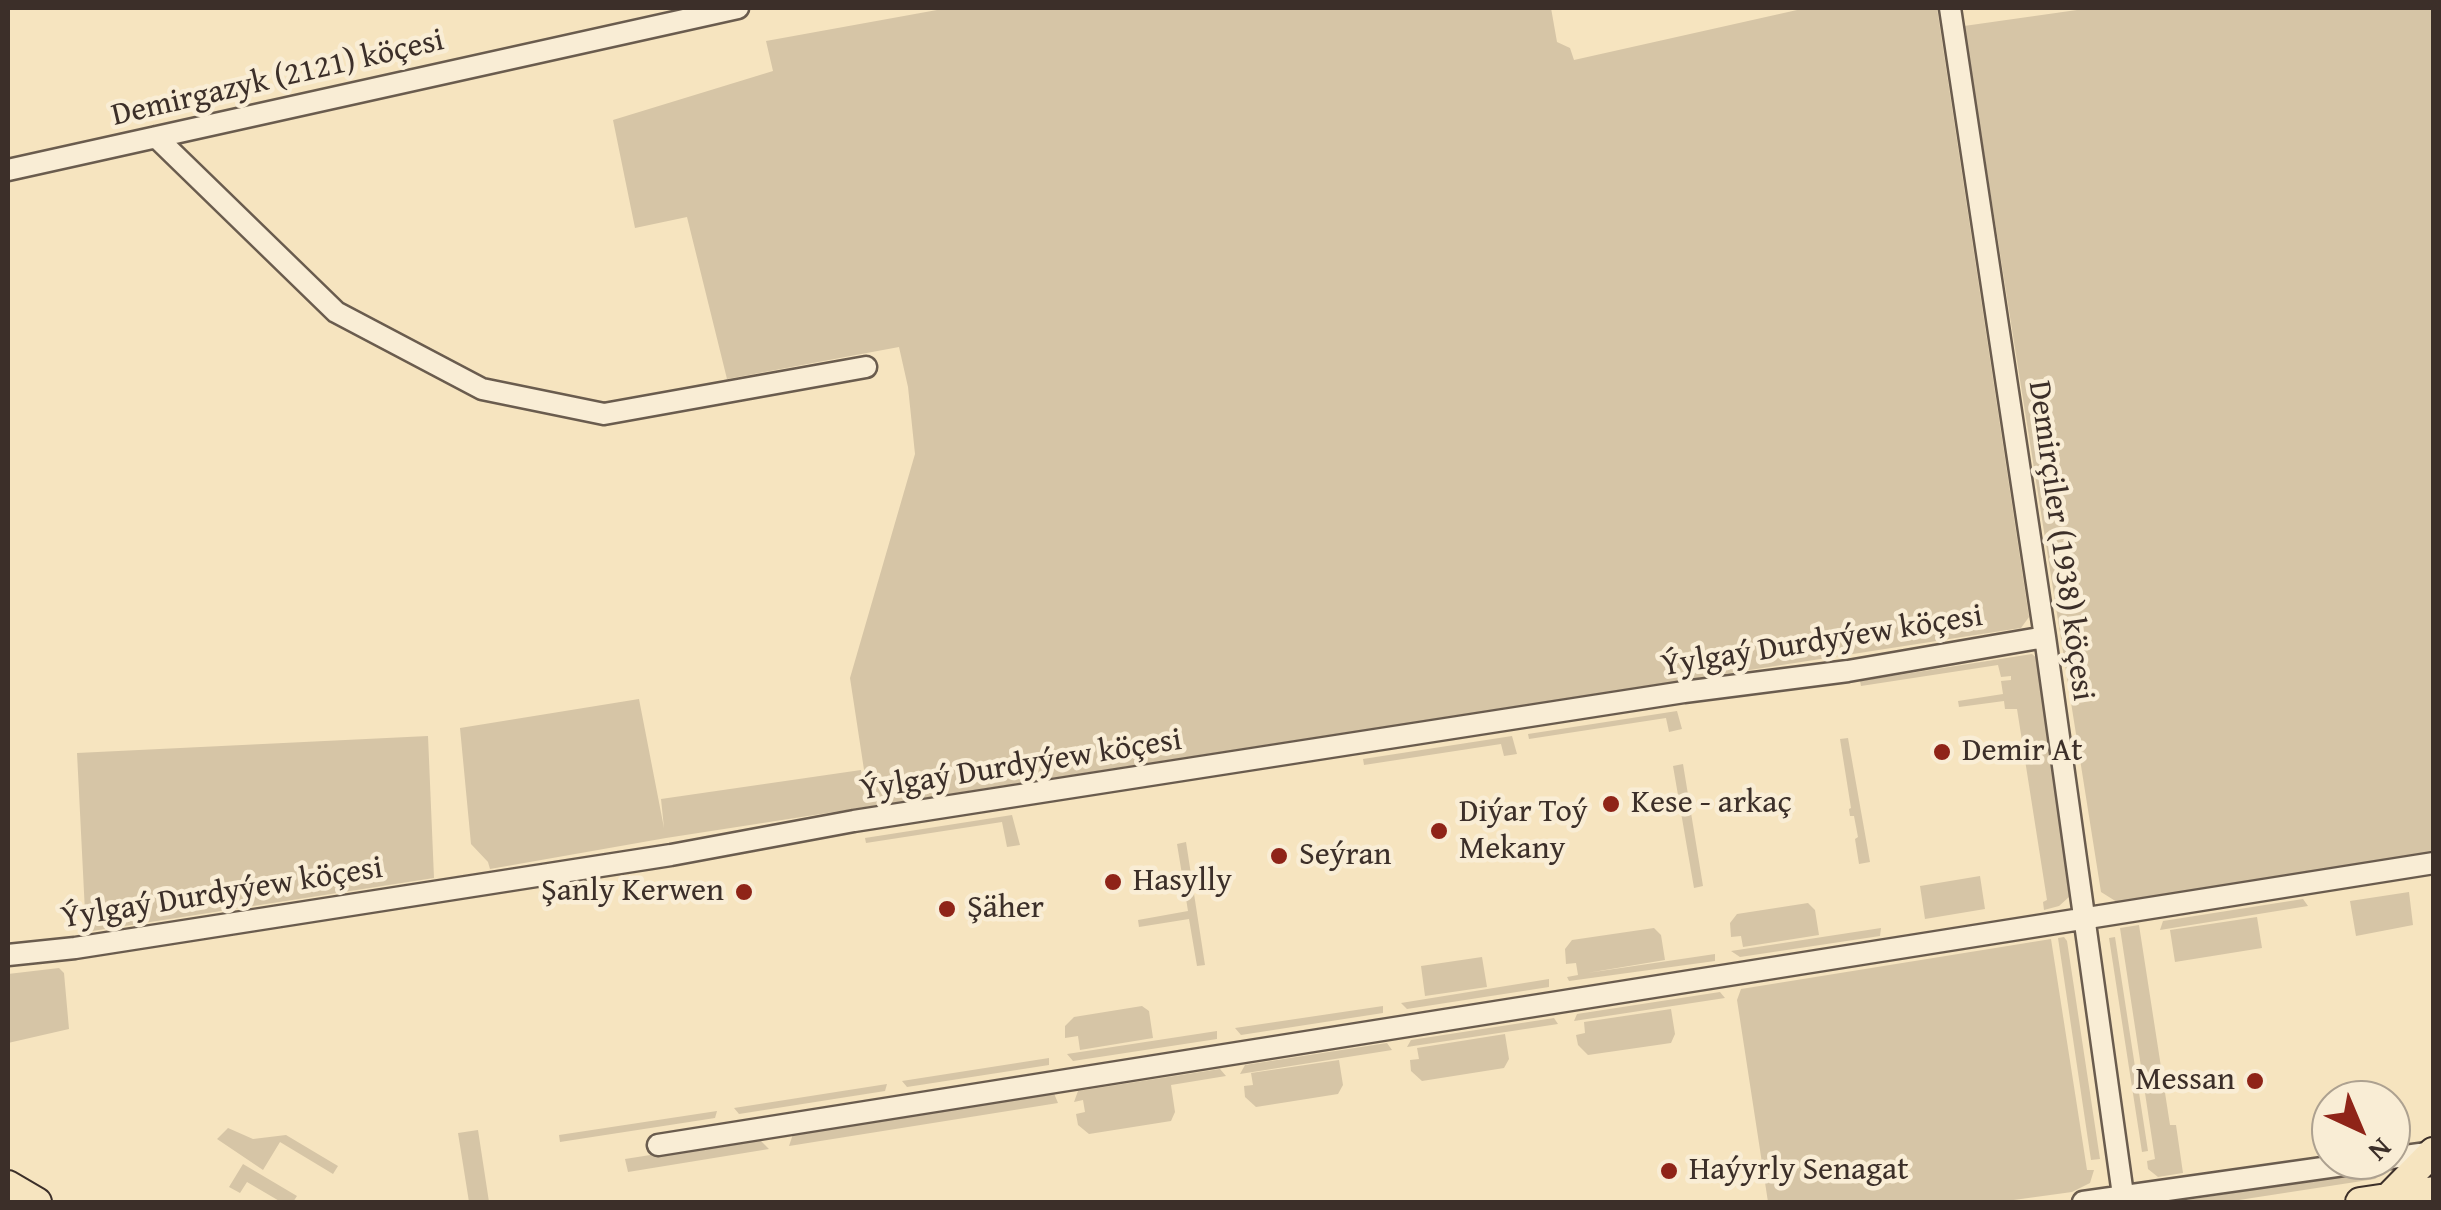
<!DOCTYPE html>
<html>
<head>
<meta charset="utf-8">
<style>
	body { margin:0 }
	#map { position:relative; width:2441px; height:1210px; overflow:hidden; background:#f6e4bf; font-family:"Gentium Book Plus",serif }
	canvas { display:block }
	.frame { position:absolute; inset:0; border:10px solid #3c2f29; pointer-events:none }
	.north { position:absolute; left:2311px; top:1080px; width:100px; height:100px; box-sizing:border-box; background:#f9edd5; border:2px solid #ada190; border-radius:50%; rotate:136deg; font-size:28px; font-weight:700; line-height:40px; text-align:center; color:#3c2f29 }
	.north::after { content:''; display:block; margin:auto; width:35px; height:45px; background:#8f2418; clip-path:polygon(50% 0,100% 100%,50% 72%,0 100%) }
</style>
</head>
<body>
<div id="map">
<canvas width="2441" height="1210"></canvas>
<div class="frame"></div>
<div class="north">N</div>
</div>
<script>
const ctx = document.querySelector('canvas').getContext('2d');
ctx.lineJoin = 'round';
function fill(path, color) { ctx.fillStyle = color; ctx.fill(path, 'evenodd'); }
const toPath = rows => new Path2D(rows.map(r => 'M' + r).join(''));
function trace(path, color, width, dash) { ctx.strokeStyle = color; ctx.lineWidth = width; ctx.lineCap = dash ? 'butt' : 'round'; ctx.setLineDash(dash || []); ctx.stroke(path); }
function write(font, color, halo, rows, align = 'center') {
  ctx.font = font + ' "Gentium Book Plus",serif'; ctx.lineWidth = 9; ctx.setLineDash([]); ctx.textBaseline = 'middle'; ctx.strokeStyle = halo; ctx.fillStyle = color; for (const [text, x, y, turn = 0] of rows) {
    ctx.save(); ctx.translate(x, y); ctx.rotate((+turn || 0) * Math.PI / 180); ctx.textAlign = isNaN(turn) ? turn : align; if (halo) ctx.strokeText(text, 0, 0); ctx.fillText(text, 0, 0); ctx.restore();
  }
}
const green = toPath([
	[948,8,1551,8,1557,42,1570,48,1574,60,1806,8,1937,8,2029,617,2021,628,2014,629,666,838,490,869,488,862,471,844,460,728,639,699,664,828,661,799,861,770,864,796,868,796,850,678,915,454,908,387,899,347,727,379,687,217,635,228,613,120,773,71,766,41],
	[2091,8,2433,8,2433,853,2117,902,2101,892,1964,26],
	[2032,654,2039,660,2069,897,2059,906,2044,910,2043,902,2047,900,2017,709,2005,709,2004,701,1959,707,1958,701,2003,694,2001,681,2011,680,2011,676,2001,677,1998,665,1861,686,1860,681],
	[1677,711,1682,729,1669,732,1666,718,1529,739,1528,734],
	[428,736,434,878,86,932,77,753],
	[1512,736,1517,754,1504,756,1501,744,1364,765,1363,759],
	[1848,738,1870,862,1859,864,1855,839,1858,837,1854,816,1850,816,1849,809,1851,808,1840,739],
	[1683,764,1703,886,1694,888,1673,766],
	[1012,815,1020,845,1007,847,1002,822,866,843,865,838],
	[1186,842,1205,965,1197,966,1189,919,1139,927,1138,920,1188,911,1177,844],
	[1980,876,1985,909,1925,919,1920,886],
	[2409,892,2413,925,2356,936,2350,901],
	[2303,899,2308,906,2160,930,2163,921],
	[1808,903,1815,910,1819,935,1743,947,1741,936,1731,937,1730,923,1737,914],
	[2257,917,2262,948,2175,962,2170,930],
	[2139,925,2170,1125,2176,1125,2183,1173,2158,1177,2148,1169,2147,1161,2155,1159,2120,928],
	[1654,928,1661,935,1665,960,1587,973,1715,954,1715,961,1569,981,1567,977,1578,975,1576,963,1566,964,1565,949,1572,940],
	[1881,928,1880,936,1740,957,1731,951],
	[2064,937,2067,941,2100,1159,2091,1160,2058,938],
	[2115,937,2148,1151,2142,1152,2109,938],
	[2051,939,2087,1170,2094,1170,2090,1183,2072,1192,1999,1202,1768,1202,1737,1000,1741,989],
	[1482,957,1487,987,1425,996,1421,966],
	[59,968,64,973,69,1029,8,1043,8,974],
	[1549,979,1549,987,1407,1009,1401,1003],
	[1720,992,1725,998,1574,1021,1577,1014],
	[1142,1006,1149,1011,1153,1038,1080,1050,1078,1036,1065,1038,1065,1026,1074,1017],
	[1383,1006,1383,1013,1241,1035,1235,1028],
	[1671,1009,1675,1034,1671,1043,1588,1055,1578,1045,1576,1035,1585,1033,1584,1022],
	[1554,1018,1558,1024,1407,1047,1411,1040],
	[1217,1031,1217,1039,1073,1061,1067,1054],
	[1505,1034,1509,1059,1504,1068,1422,1081,1411,1071,1410,1060,1419,1059,1417,1048],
	[1387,1043,1392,1050,1240,1074,1245,1065],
	[1049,1058,1049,1065,907,1087,902,1081],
	[1339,1060,1343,1085,1338,1094,1256,1107,1245,1097,1244,1086,1253,1085,1251,1073],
	[1220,1069,1226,1076,1171,1085,1175,1112,1171,1121,1089,1134,1078,1125,1076,1114,1085,1112,1083,1100,1074,1102,1078,1091],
	[887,1084,885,1091,739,1114,734,1108],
	[1053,1091,1058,1103,789,1146,794,1131],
	[717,1111,715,1118,560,1142,559,1135],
	[228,1128,253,1139,286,1135,338,1166,333,1174,280,1142,263,1170,217,1139],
	[478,1130,489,1202,469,1202,458,1133],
	[758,1138,769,1149,628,1172,625,1159],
	[243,1164,297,1196,293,1202,281,1202,247,1182,240,1193,229,1187],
	[2388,1169,2375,1179,2226,1202,2174,1202]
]);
const minor = toPath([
	[1950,8,2045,637,2124,1202],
	[156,137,336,312,482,389,604,414,866,367],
	[8,170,738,8],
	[8,955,75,948,671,855,854,821,1684,692,1848,671,2045,637],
	[658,1145,2434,863],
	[2391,1158,2434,1152],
	[2083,1202,2379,1160]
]);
const highway = toPath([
	[8,1185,37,1202],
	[2387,1199,2433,1152],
	[2360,1202,2434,1191]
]);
const markers = [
	[1942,752,10,"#8f2418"],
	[1611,804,10,"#8f2418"],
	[1439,831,10,"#8f2418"],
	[1279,856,10,"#8f2418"],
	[1113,882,10,"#8f2418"],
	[744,892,10,"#8f2418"],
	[947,909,10,"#8f2418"],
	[2255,1081,10,"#8f2418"],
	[1669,1171,10,"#8f2418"]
];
const streetNames = [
	["Demirgazyk (2121) köçesi",278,79,-13],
	["Demirçiler (1938) köçesi",2060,541,82],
	["Ýylgaý Durdyýew köçesi",1822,642,-9],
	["Ýylgaý Durdyýew köçesi",1021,766,-9],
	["Ýylgaý Durdyýew köçesi",222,894,-9]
];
const poiNames = [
	["Demir At",1962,752],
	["Kese - arkaç",1631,804],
	["Diýar Toý",1459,813],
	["Mekany",1459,850],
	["Seýran",1299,856],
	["Hasylly",1133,882],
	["Şanly Kerwen",724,892,"right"],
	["Şäher",967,909],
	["Messan",2235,1081,"right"],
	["Haýyrly Senagat",1689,1171]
];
fill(green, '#d6c5a6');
trace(minor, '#6a5c4e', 25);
trace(highway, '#3c2f29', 32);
trace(minor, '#f9edd5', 20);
trace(highway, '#f6e4bf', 28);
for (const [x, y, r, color] of markers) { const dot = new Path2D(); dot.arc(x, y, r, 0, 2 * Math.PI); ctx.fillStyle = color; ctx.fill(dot); trace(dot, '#f9edd5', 4); }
write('32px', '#3c2f29', '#f9edd5', streetNames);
write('32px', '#3c2f29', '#f9edd5', poiNames, 'left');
</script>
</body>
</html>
